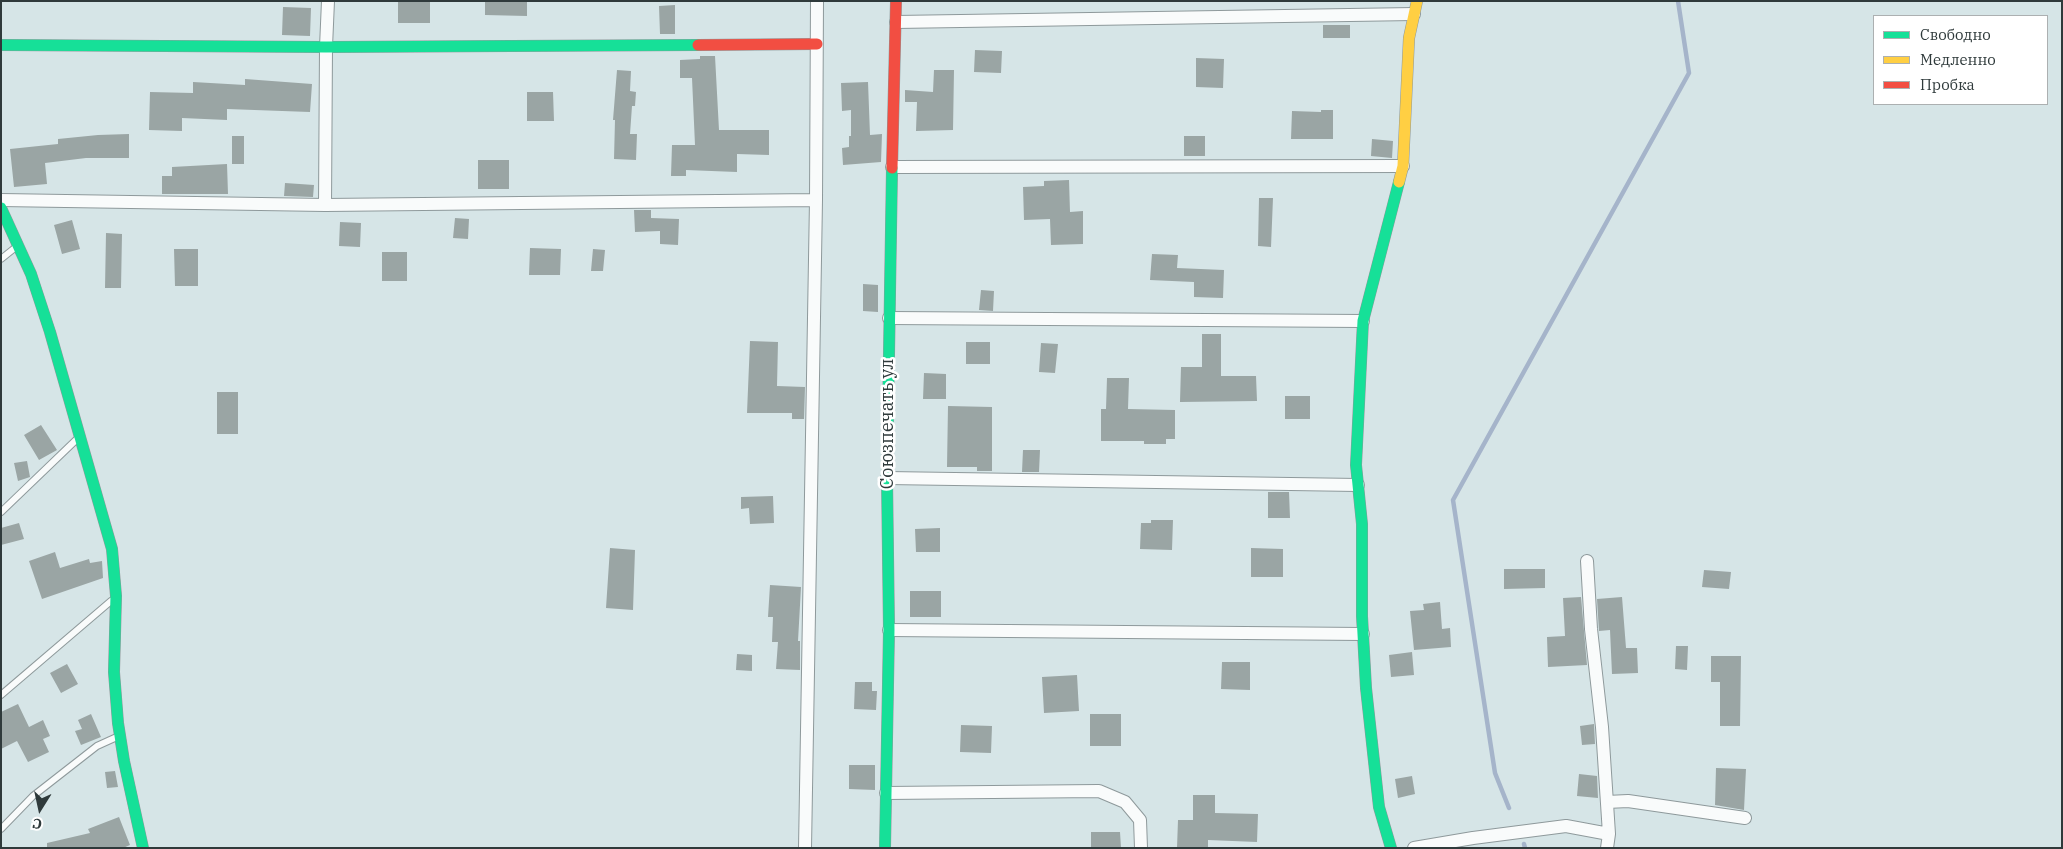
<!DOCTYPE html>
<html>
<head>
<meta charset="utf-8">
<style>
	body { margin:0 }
	#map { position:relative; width:2063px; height:849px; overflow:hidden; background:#d6e5e7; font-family:"IBM Plex Serif",serif }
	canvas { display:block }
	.frame { position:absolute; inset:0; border:2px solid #2f3a3b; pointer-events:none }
	.legend { position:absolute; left:1873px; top:15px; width:175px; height:90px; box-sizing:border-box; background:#fff; border:1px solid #acb0b1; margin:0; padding:6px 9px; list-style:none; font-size:15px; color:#2f3a3b }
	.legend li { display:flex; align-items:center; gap:10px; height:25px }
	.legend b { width:25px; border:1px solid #acb0b1 }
	.north { position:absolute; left:15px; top:784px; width:50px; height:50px; -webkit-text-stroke:4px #fff; paint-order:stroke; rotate:190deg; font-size:14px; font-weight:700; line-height:20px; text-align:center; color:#2f3a3b }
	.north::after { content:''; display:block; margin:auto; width:18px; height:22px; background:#2f3a3b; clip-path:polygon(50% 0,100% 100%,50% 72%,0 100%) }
</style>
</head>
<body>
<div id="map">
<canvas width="2063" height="849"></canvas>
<div class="frame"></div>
<ul class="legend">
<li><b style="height:6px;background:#16e098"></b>Свободно</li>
<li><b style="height:6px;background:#ffcf43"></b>Медленно</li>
<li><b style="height:6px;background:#f24e42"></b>Пробка</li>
</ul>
<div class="north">С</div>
</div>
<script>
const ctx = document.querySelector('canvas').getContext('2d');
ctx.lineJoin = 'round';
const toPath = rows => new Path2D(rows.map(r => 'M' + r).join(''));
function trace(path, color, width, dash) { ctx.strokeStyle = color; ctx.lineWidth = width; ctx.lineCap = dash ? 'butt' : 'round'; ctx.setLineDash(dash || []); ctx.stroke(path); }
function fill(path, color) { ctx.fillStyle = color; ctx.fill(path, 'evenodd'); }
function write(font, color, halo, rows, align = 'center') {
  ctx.font = font + ' "IBM Plex Serif",serif'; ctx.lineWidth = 5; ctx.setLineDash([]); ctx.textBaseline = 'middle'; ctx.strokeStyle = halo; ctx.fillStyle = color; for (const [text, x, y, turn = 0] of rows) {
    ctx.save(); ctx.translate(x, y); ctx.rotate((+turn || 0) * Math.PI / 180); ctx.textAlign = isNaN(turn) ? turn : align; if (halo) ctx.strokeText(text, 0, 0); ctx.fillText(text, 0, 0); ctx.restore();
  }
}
const stream = toPath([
	[1509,808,1495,773,1453,500,1689,73,1678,1],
	[1524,844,1525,848]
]);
const building = toPath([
	[398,1,430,1,430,23,398,23],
	[485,1,527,1,527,16,485,15],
	[675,5,675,34,660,34,659,6],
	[283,7,311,8,310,36,282,35],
	[1323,25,1350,25,1350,38,1323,38],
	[975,50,1002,51,1001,73,974,72],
	[700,56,715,56,719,130,769,130,769,155,737,154,737,172,686,170,686,176,671,176,672,145,695,145,692,78,680,78,680,60,700,59],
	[1196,58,1224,59,1223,88,1196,87],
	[617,70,631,71,630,91,636,92,635,106,632,106,630,134,637,134,636,160,614,159,615,120,613,120],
	[934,70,954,70,953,130,916,131,917,102,905,102,905,90,933,92],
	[245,79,312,84,310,112,227,109,227,120,182,118,182,131,149,130,150,92,193,93,193,82,245,85],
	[868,82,870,135,882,134,881,162,843,165,842,148,849,147,849,136,851,136,851,110,842,111,841,83],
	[527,92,553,92,554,121,527,121],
	[1321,110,1333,110,1333,139,1291,139,1292,111,1321,112],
	[129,134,129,158,86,158,45,163,47,184,14,187,10,149,58,144,58,139,98,135],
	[232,136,244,136,244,164,232,164],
	[1184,136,1205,136,1205,156,1184,156],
	[1372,139,1393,141,1392,158,1371,156],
	[478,160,509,160,509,189,478,189],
	[227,164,228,194,162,194,162,176,172,176,172,167],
	[1069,180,1070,212,1083,211,1083,244,1051,245,1050,219,1024,220,1023,187,1044,186,1044,181],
	[285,183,314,185,313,197,284,196],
	[1259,198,1273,198,1271,247,1258,246],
	[634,210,651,210,651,218,679,219,678,245,660,244,660,231,635,232],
	[455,218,469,219,468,239,453,238],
	[72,220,80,249,62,254,54,225],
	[340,222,361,223,360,247,339,246],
	[106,233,122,234,121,288,105,288],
	[530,248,561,249,560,275,529,275],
	[174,249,198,249,198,286,175,286],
	[593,249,605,250,603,271,591,271],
	[382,252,407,252,407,281,382,281],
	[1152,254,1178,255,1177,268,1224,270,1223,298,1194,297,1194,282,1150,280],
	[863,284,878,285,878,312,863,311],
	[981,290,994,291,993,311,979,310],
	[1202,334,1221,334,1221,376,1256,376,1257,401,1180,402,1181,367,1202,367],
	[750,341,778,342,777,386,805,387,804,419,792,419,792,413,747,413],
	[966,342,990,342,990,364,966,364],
	[1041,343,1058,344,1055,373,1039,372],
	[924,373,946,374,946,399,923,399],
	[1107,378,1129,378,1128,409,1175,410,1175,439,1166,439,1166,444,1144,444,1144,441,1101,441,1101,409,1106,409],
	[217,392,238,392,238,434,217,434],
	[1285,396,1310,396,1310,419,1285,419],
	[948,406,992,407,992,471,977,471,977,467,947,467],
	[41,425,57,450,39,460,24,435],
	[1023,450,1040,450,1039,472,1022,472],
	[27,461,30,477,18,481,14,463],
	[1268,492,1289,492,1290,518,1268,518],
	[773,496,774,523,750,524,749,508,741,509,741,497],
	[1151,520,1173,520,1172,550,1140,549,1141,523,1151,523],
	[19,523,24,539,1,545,1,528],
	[940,528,940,552,916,552,915,529],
	[610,548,635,550,633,610,606,608],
	[1251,548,1283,549,1283,577,1251,577],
	[55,552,60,568,89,559,90,563,102,561,103,578,42,599,29,561],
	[1504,569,1545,569,1545,588,1504,589],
	[1704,570,1731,572,1729,589,1702,587],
	[770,585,801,587,798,641,800,641,800,670,776,669,778,642,772,642,773,617,768,617],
	[910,591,941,591,941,617,910,617],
	[1581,597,1587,665,1548,667,1547,637,1565,636,1563,598],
	[1622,597,1626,648,1637,648,1638,673,1612,674,1610,630,1599,631,1597,599],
	[1440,602,1442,629,1450,628,1451,647,1414,650,1410,611,1424,610,1423,604],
	[1676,646,1688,646,1687,670,1675,669],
	[1412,652,1414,675,1391,677,1389,655],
	[737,654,752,655,752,671,736,670],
	[1711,656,1741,656,1740,726,1720,726,1720,682,1711,682],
	[1222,662,1250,662,1250,690,1221,689],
	[67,664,78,684,61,693,50,673],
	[1077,675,1079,711,1044,713,1042,677],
	[855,682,872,682,872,691,877,691,876,710,854,709],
	[18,704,29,727,43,720,50,736,43,739,49,752,28,762,17,741,1,749,1,712],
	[91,714,101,737,81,745,75,731,82,729,78,720],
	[1090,714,1121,714,1121,746,1090,746],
	[1594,724,1595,744,1582,745,1580,726],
	[961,725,992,726,991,753,960,752],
	[849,765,875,765,875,790,849,789],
	[1716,768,1746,769,1744,810,1715,805],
	[115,771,118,787,107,788,105,772],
	[1579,774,1597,776,1598,798,1577,796],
	[1412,776,1415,794,1398,798,1395,779],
	[1193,795,1215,795,1215,813,1258,814,1257,842,1208,840,1208,848,1177,848,1178,820,1193,820],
	[119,817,130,845,123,848,47,848,47,843,90,833,88,829],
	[1091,832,1120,832,1121,848,1091,848]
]);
const lane = toPath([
	[1,259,16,247],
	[1,512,76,440],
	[1,695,111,601],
	[1,829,33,796,97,746,119,736]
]);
const street = toPath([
	[896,22,1414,14],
	[892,167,1403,166],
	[1,200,325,205,816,200],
	[325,205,326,47,328,1],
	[889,318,1363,321],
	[887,478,1358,485],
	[1587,561,1591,629,1602,727,1609,834,1607,848],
	[889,630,1363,634],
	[886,793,1099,791,1125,802,1140,820,1141,848],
	[1607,802,1628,801,1745,818],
	[805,848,816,200,817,1],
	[1414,848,1473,838,1566,826,1609,834]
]);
const fast = toPath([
	[1,45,326,47,698,45],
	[1,208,31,274,50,332,112,549,116,596,114,672,118,723,124,761,143,848],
	[885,848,889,630,887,478,892,168],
	[1391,848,1379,807,1366,688,1362,616,1362,524,1356,465,1363,321,1399,182]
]);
const slow = toPath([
	[1399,182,1403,166,1409,38,1417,1]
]);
const jam = toPath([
	[698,45,817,44],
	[892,168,896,1]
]);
const streetNames = [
	["Союзпечать ул",888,424,-90]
];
trace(stream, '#a5b4ca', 4.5);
fill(building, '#9aa5a4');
trace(lane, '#8e999b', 8);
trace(street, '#8e999b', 14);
trace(fast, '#8e999b', 12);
trace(slow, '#8e999b', 12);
trace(jam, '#8e999b', 12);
trace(lane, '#f9fbfb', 6);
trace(street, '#f9fbfb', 12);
trace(fast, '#16e098', 11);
trace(slow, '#ffcf43', 11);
trace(jam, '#f24e42', 11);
write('18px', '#2f3a3b', '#fff', streetNames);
</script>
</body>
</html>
